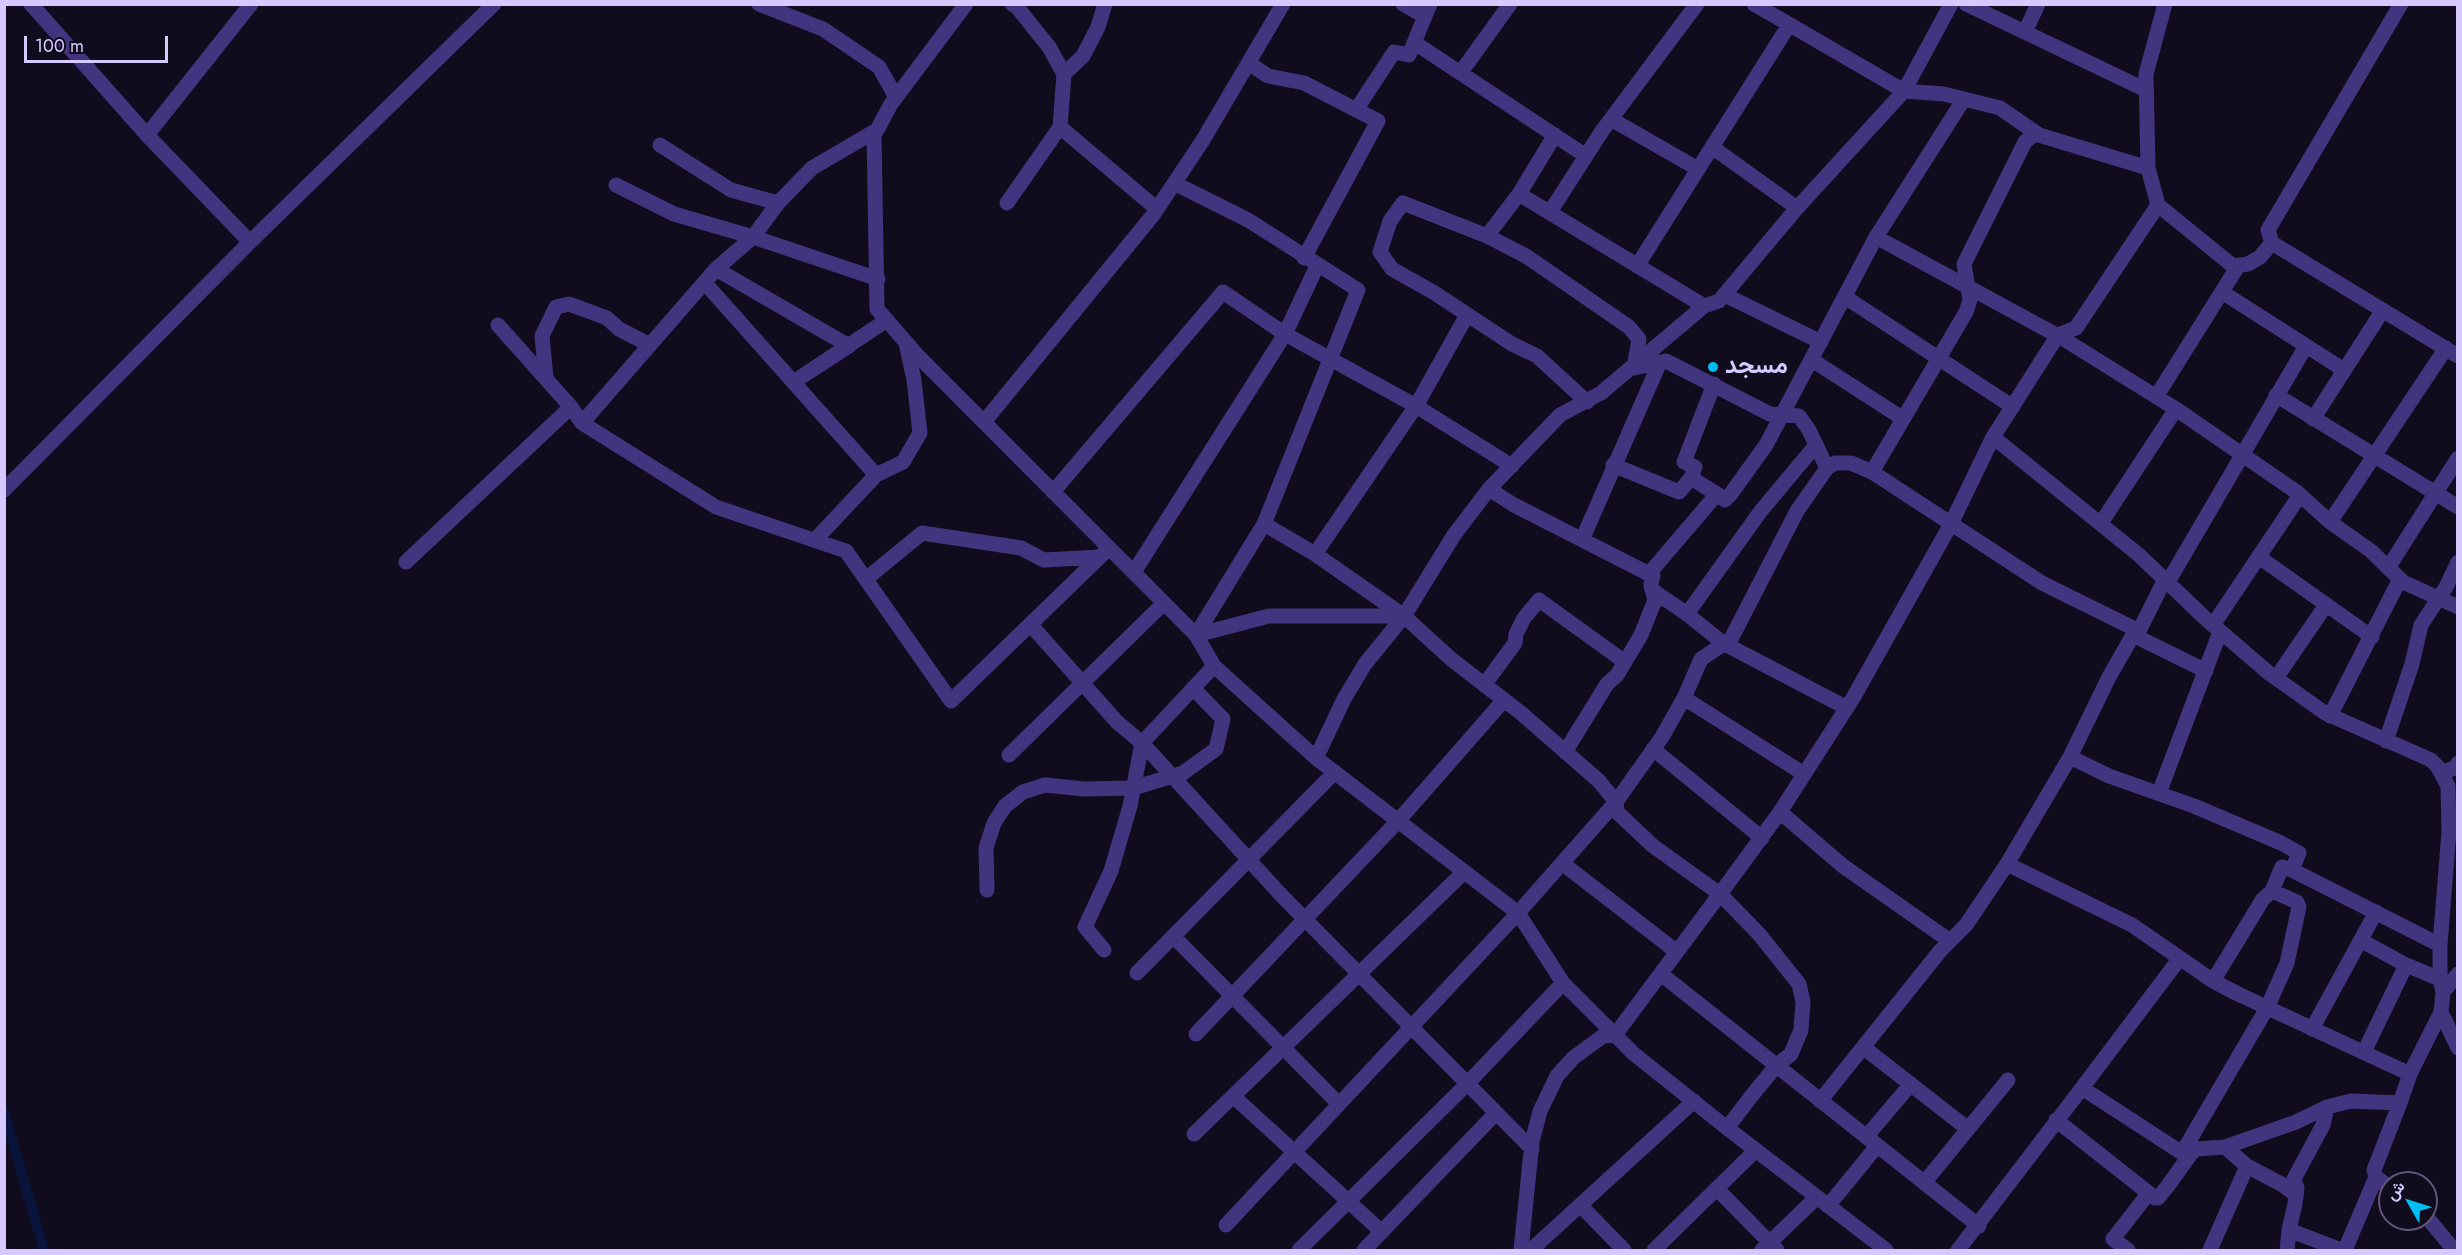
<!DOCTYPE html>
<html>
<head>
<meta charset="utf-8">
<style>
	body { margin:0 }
	#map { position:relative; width:2462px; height:1255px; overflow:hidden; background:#110b1e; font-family:Jost,Vazirmatn,sans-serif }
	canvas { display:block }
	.frame { position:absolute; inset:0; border:6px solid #d6c9ff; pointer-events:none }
	.north { position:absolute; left:2378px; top:1171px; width:60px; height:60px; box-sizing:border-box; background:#110b1e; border:2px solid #605778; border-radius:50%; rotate:309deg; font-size:16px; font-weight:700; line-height:24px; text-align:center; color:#d6c9ff }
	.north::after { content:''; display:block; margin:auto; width:21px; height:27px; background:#00bef4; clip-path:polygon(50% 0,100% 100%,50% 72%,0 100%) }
	.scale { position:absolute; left:24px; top:36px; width:144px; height:27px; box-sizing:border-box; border:3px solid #d6c9ff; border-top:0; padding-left:8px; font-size:18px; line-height:21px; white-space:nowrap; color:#d6c9ff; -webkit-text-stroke:4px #110b1e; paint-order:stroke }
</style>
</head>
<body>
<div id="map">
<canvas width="2462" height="1255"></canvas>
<div class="frame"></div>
<div class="north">ش</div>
<div class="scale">100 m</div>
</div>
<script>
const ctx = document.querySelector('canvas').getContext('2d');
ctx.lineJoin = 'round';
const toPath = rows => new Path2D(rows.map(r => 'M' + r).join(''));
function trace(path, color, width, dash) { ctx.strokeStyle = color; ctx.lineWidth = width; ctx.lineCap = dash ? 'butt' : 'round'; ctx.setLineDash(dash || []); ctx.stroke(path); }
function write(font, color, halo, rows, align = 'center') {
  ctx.font = font + ' Jost,Vazirmatn,sans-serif'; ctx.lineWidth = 4.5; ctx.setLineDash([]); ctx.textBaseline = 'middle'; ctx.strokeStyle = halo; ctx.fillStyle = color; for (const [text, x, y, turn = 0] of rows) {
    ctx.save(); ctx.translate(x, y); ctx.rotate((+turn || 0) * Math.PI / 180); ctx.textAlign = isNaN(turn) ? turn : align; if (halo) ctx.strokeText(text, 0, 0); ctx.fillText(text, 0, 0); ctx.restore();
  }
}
const canal = toPath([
	[4,1112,44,1250]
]);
const minor = toPath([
	[31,4,147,135,250,242],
	[759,4,823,29,879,67,896,97],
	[1403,4,1424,16],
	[1754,4,1904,91,1944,94,2000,108,2039,135],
	[1966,4,2146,90],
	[2025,32,2038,4],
	[1415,43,1586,156],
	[1250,64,1268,76,1304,83,1378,121,1304,258],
	[1461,72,1510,4],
	[1064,74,1083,56,1098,27,1105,4],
	[1356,110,1394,52,1409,55,1430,4],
	[1611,119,1698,169],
	[1060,127,1157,209],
	[874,134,877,309,917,355,1196,635,1264,524,1358,290,1248,220,1174,183],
	[147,135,251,4],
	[660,145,731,190,778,203],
	[1712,147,1797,208],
	[616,185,674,214,753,237,778,203,812,168,877,130,891,104,966,4],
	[1519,194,1704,306],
	[1007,203,1060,127,1064,74,1049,47,1017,7,1012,4],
	[2158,205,2233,266,2248,264,2260,257,2272,243,2458,356],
	[1550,212,1602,131,1697,4],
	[1487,236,1519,194,1555,135],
	[1876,237,2062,338,2176,409,2298,493,2330,522,2371,551,2403,582,2458,607],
	[2272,243,2268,230,2401,4],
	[1637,266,1789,25],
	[716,269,849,346,795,381,887,320],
	[705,283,876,475,903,462,920,433,914,380,906,343],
	[2222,292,2344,370],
	[1725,295,1821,342],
	[1845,297,2013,407],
	[498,325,571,407],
	[1812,360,1902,418],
	[546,378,542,336,556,307,569,304,607,318,619,329,650,345],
	[1714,384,1684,462,1695,467,1691,478,1717,494],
	[2276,395,2458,507],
	[2156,397,2238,266],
	[1587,402,1537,356,1512,344,1433,292,1392,269,1380,252,1390,221,1403,203,1487,236,1526,256,1629,327,1639,339,1634,368,1666,361,1770,414,1799,416,1809,430,1827,468],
	[2313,419,2383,310],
	[984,422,1153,215,1203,140,1283,4],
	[582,423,716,507,846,551,951,701,1109,548],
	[1993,437,2139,555,2207,620,2270,674,2325,713,2431,760,2437,766,2448,786,2449,831,2440,945,2440,979,2443,992,2441,1012,2458,1048],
	[1613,465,1679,492,1691,478],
	[1872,472,1966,312,1970,300,1964,264,2025,142,2033,135,2039,135,2148,168],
	[1489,489,1514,505,1653,576],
	[4,490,250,242,494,4],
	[1053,492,1223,292,1285,334,1416,406,1512,466],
	[2330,522,2446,348],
	[2101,523,2176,409],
	[1264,524,1315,554,1404,616,1451,659,1521,713,1599,781,1616,802,1617,812,1653,846,1720,894,1615,1035,1603,1036,1573,1058,1557,1076,1540,1111,1532,1142,1521,1250],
	[815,540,876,475],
	[1582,540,1660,362],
	[1315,554,1416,406,1467,315],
	[2259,557,2372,637],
	[406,562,571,407,582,423,716,269,753,237,878,279],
	[2388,568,2458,458],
	[1134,572,1285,334,1317,266],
	[866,579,922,533,1021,548,1044,560,1100,557],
	[2168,582,2306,346],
	[1652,590,1687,614,1760,512,1816,445],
	[1687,614,1723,643,1847,708],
	[1030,624,1117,722,1142,743,1282,896,1532,1149],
	[2213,625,2300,495],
	[2133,635,2206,671],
	[2276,678,2326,605],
	[1484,685,1515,643,1516,634,1524,618,1539,600,1625,662],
	[1684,698,1804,774],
	[2330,716,2400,579],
	[2386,741,2412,664,2421,625,2446,587,2458,562],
	[1653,749,1762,838],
	[1565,752,1607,684,1617,675,1641,635,1655,600,1651,586,1653,569,1717,494,1725,500,1730,495,1766,445,1876,237,1964,99],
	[1009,755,1164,603],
	[2070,757,2109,776,2194,806,2281,843,2299,853,2292,870,2440,945],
	[1316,758,1214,666,1196,635,1269,616,1404,616],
	[2442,772,2455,768,2458,763],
	[2159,793,2220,632],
	[1780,812,1843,866,1950,941],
	[1562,863,1677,952],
	[2007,864,2132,925,2213,981,2238,994,2410,1074],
	[987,890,986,848,994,823,1005,806,1023,792,1045,785,1084,789,1133,788,1183,773,1216,749,1223,719,1193,688],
	[1173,936,1339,1104],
	[2362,941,2406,965,2440,979],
	[1104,950,1085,927,1111,871,1130,806,1142,743,1214,666],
	[1137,973,1335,772],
	[1661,974,1979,1226],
	[2213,981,2263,899,2272,891,2282,867,2292,870],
	[2443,992,2458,974],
	[2312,1029,2376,912],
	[1196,1034,1398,821,1504,700],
	[1863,1047,1968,1129],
	[2364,1052,2406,965],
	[2082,1088,2180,958],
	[1233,1096,1382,1232],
	[1820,1101,1940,951,1966,925,2007,864,2070,757,2109,677,2133,635,2139,631,2165,579],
	[2327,1107,2323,1125,2294,1179,2297,1188,2295,1204,2289,1230,2341,1250],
	[2056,1120,2155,1198,2158,1198,2167,1187,2190,1155],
	[1727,1128,1634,1054,1563,983,1518,913,1316,758,1344,699,1365,664,1404,616,1454,535,1489,489,1560,415,1601,393,1704,306,1719,301,1797,208,1904,91,1951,4],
	[1194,1134,1464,872],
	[1866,1137,1911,1084],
	[2225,1147,2247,1166,2283,1185,2296,1195],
	[2182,1153,2267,1008,2287,963,2299,907,2297,902,2272,891],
	[1924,1183,2008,1080],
	[2390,1188,2376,1177,2374,1170,2400,1103],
	[1717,1189,1777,1250],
	[1580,1205,1624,1250],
	[1828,1206,1877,1146],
	[2426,1216,2454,1250],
	[1226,1225,1518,913,1616,802,1662,737,1684,698,1701,659,1731,639,1797,511,1827,468,1835,463,1851,463,1872,472,2042,583,2139,631],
	[1299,1250,1467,1084,1563,983],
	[1364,1250,1496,1113],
	[1531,1250,1694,1101],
	[1654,1250,1756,1150],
	[1762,1250,1817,1197],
	[1886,1250,1727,1128,1753,1094,1777,1065,1791,1054,1801,1030,1803,1002,1799,984,1759,934,1720,894,1780,812,1853,698,1951,524,1993,437,2058,335,2076,328,2158,205,2148,168,2146,74,2165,4],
	[1958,1250,2082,1088,2182,1153,2190,1155,2196,1149,2225,1147,2296,1122,2327,1107,2351,1101,2400,1103,2410,1074,2441,1012],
	[2128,1250,2113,1239,2148,1194],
	[2210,1250,2247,1166],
	[2287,1250,2289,1230],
	[2345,1250,2376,1177]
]);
const markers = [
	[1713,367,6,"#00bef4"]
];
const poiNames = [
	["مسجد",1725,367]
];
trace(canal, '#08143b', 10);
trace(minor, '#41357f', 15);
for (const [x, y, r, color] of markers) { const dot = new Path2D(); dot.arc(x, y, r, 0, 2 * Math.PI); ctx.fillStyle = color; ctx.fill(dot); trace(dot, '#110b1e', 2); }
write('bold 24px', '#d6c9ff', '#110b1e', poiNames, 'left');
</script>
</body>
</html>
